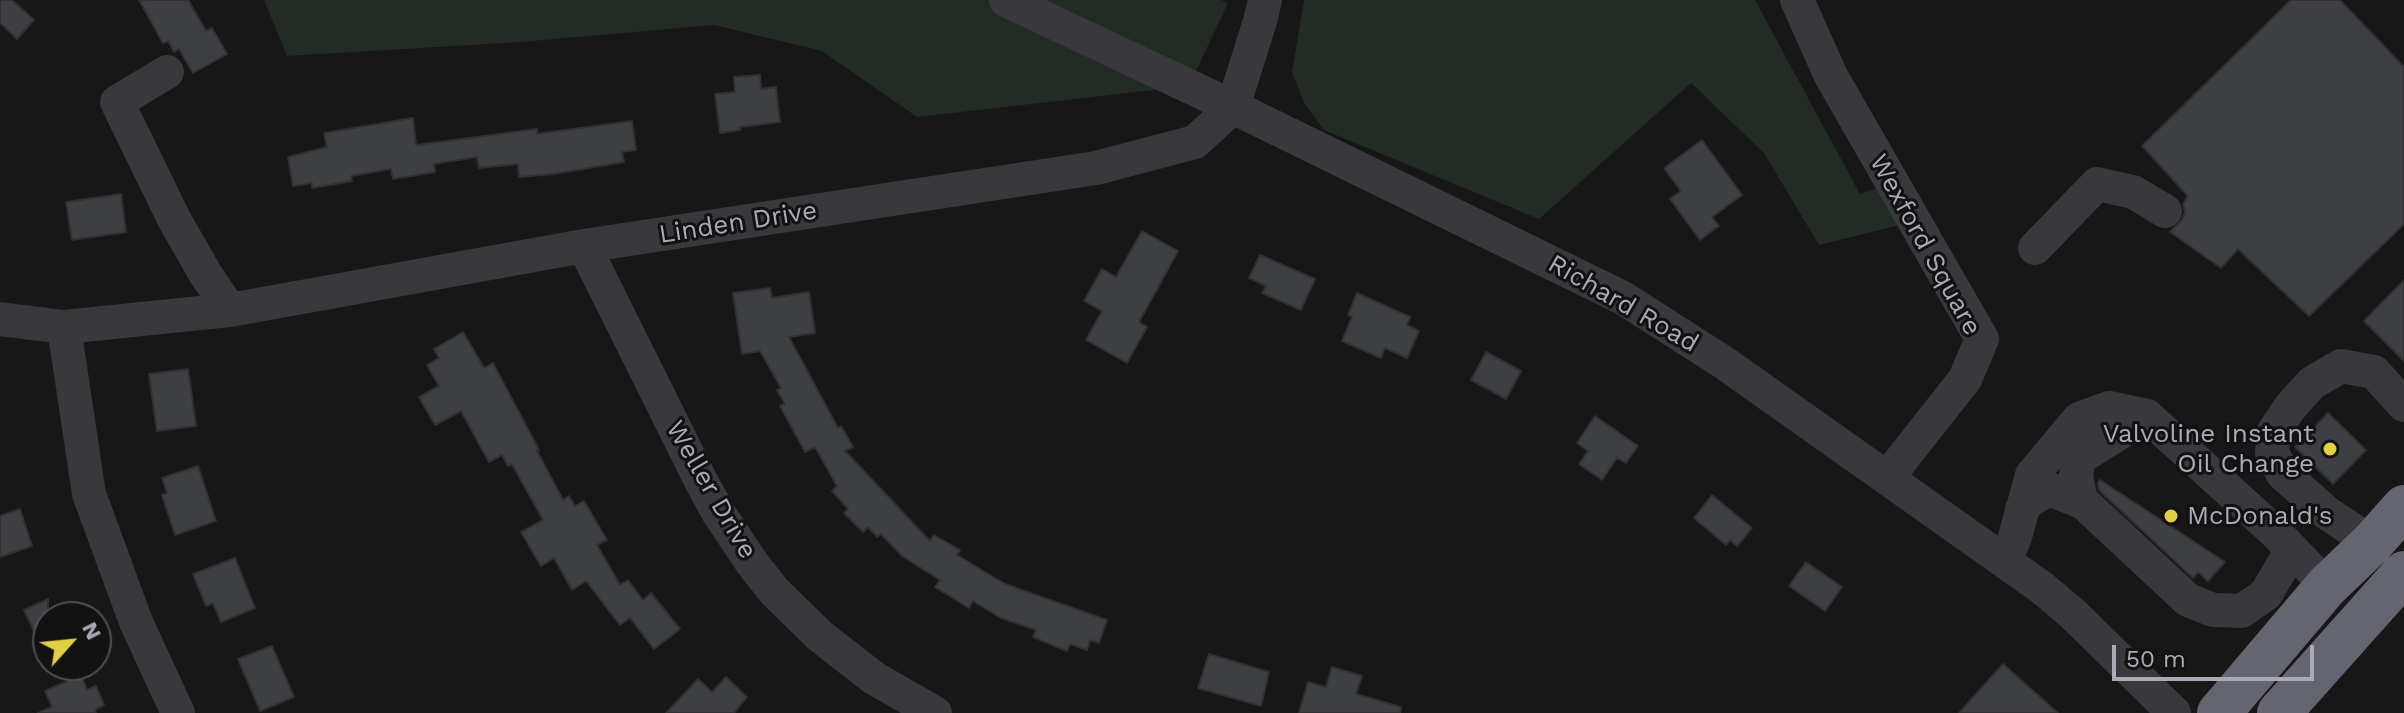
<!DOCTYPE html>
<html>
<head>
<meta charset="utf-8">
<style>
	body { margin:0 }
	#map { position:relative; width:2404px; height:713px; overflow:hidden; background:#171718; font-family:"Work Sans",sans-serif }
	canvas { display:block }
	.north { position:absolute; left:32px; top:601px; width:80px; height:80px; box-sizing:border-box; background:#121213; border:2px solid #4f4f55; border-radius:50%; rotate:63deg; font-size:22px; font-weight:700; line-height:32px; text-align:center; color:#aaabb7 }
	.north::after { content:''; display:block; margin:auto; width:28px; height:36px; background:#e3cf44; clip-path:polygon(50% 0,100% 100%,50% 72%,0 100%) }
	.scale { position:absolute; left:2112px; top:645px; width:202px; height:36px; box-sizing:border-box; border:4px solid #aaabb7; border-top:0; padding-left:10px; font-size:24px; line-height:28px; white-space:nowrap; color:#aaabb7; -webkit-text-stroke:6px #121213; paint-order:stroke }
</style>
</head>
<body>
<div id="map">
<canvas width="2404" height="713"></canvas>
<div class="north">N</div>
<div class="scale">50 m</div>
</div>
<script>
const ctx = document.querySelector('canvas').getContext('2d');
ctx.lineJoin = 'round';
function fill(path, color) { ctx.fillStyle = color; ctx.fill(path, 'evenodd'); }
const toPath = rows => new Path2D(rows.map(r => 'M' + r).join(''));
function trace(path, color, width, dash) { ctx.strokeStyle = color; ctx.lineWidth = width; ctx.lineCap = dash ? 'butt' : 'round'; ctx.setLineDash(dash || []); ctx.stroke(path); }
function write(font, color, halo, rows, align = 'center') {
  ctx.font = font + ' "Work Sans",sans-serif'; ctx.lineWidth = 6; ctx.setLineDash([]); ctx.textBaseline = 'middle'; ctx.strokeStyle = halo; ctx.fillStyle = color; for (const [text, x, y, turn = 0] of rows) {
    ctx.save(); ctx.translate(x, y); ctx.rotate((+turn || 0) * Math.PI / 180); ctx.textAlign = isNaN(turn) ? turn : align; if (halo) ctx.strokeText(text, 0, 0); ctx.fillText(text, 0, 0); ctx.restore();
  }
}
const green = toPath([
	[264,0,1221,0,1228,3,1189,86,917,117,822,51,714,25,521,42,287,56],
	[1304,0,1755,0,1860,194,1886,185,1908,223,1819,245,1764,153,1691,83,1539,219,1324,130,1304,103,1292,72]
]);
const building = toPath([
	[0,0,12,0,34,20,17,39,0,23,0,0],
	[139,0,188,0,206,31,212,28,227,54,193,73,179,49,174,52,168,41,163,43,139,0],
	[2291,0,2340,0,2404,67,2404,224,2309,316,2238,249,2221,268,2170,232,2182,220,2185,212,2183,204,2188,196,2142,146,2291,0],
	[760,75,761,89,776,87,780,122,740,127,740,130,720,133,715,94,735,92,734,77,760,75],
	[413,118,416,145,537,129,537,134,632,121,636,150,622,152,624,162,553,174,519,177,518,164,479,168,477,157,434,164,435,172,393,179,391,169,351,176,352,181,312,188,312,183,293,186,288,157,327,147,324,133,413,118],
	[1702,140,1742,195,1712,217,1719,226,1700,240,1670,199,1681,191,1664,168,1702,140],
	[121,194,126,232,72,240,66,202,121,194],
	[1142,231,1178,251,1139,322,1147,327,1127,363,1086,340,1102,311,1084,301,1102,269,1116,277,1142,231],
	[1260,255,1315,279,1301,310,1262,293,1266,286,1249,278,1260,255],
	[2404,280,2404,361,2364,321,2404,280],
	[770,288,772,298,809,292,815,333,789,337,838,428,841,426,853,447,845,451,930,541,934,535,960,550,957,555,1005,584,1107,620,1099,643,1090,640,1087,650,1070,644,1067,651,1033,637,1036,630,999,617,973,601,969,608,935,587,940,580,902,556,881,534,877,537,868,527,863,532,844,513,848,509,832,491,837,486,815,447,805,452,780,406,785,404,777,390,781,388,760,351,742,354,733,293,770,288],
	[1357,293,1410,317,1407,325,1419,331,1407,358,1385,348,1381,358,1342,341,1352,317,1348,315,1357,293],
	[463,332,484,368,493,363,539,450,537,451,563,500,569,496,575,506,584,501,607,540,597,545,620,585,628,580,643,600,651,593,680,629,654,649,630,618,620,625,586,581,572,590,554,558,541,566,521,532,543,520,512,464,508,466,502,455,489,462,461,411,435,425,419,397,439,386,427,365,439,358,434,349,463,332],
	[1486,352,1521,371,1506,399,1471,380,1486,352],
	[188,369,196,426,157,431,149,374,188,369],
	[2328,413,2366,450,2333,484,2295,447,2328,413],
	[1595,416,1638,446,1626,463,1617,458,1602,480,1579,464,1588,451,1577,443,1595,416],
	[198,466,216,521,175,535,162,495,167,493,162,478,198,466],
	[2100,480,2225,562,2208,581,2198,572,2193,578,2099,490,2098,483,2100,480],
	[1712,495,1752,528,1737,546,1730,540,1726,545,1694,518,1712,495],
	[20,509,32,546,0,557,0,516,20,509],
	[235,558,255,608,221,622,213,603,206,606,193,574,235,558],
	[1806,562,1842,587,1825,611,1789,586,1806,562],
	[48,599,48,661,24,610,48,599],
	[272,646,294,697,260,711,238,659,272,646],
	[1209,654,1269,672,1261,706,1198,688,1209,654],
	[2003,664,2058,713,1959,713,2003,664],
	[1332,667,1362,676,1356,694,1401,707,1400,713,1299,713,1308,682,1326,687,1332,667],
	[81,675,87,690,96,686,104,705,95,710,96,713,38,713,52,707,45,691,81,675],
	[726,677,747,697,734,713,666,713,698,679,712,692,726,677]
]);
const minor = toPath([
	[1006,0,1233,107,1623,298,1726,364,2041,587,2073,614,2174,713],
	[1797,0,1831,76,1982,339,1965,379,1887,478],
	[167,72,117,102,174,219,206,275,230,310,584,246,1096,168,1195,142,1233,107,1260,21,1265,0],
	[584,246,701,481,718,512,752,563,774,591,820,636,874,678,935,713],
	[2035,248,2097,184,2133,192,2165,211],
	[0,319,64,327,230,310],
	[64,327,89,494,136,622,178,713],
	[2084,503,2080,497,2076,475,2079,458,2147,416],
	[2022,509,2030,500,2049,489,2084,503,2188,600,2213,610,2242,611,2266,594,2291,551],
	[2372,543,2327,513,2283,474,2272,453,2274,431,2291,406,2312,383,2341,366,2374,372,2404,405],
	[2005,561,2015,537,2032,475,2079,419,2109,408,2147,416,2276,533,2327,586]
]);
const highway = toPath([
	[2219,713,2327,586,2372,543,2404,507],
	[2279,713,2404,573]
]);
const markers = [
	[2330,449,8,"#e3cf44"],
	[2171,516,8,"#e3cf44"]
];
const streetNames = [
	["Linden Drive",738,223,-9],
	["Wexford Square",1925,245,61],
	["Richard Road",1623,304,30],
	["Weller Drive",711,490,60]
];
const poiNames = [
	["Valvoline Instant",2314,434],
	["Oil Change",2314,464],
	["McDonald's",2187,516,"left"]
];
fill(green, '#232b25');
fill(building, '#3e3f42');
trace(building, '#313134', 2);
trace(minor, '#38383d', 34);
trace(highway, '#64656e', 44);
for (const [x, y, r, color] of markers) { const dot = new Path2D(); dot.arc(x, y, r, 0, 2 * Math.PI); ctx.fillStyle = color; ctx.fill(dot); trace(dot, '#121213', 3); }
write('26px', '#aaabb7', '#121213', streetNames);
write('26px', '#aaabb7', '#121213', poiNames, 'right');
</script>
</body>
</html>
